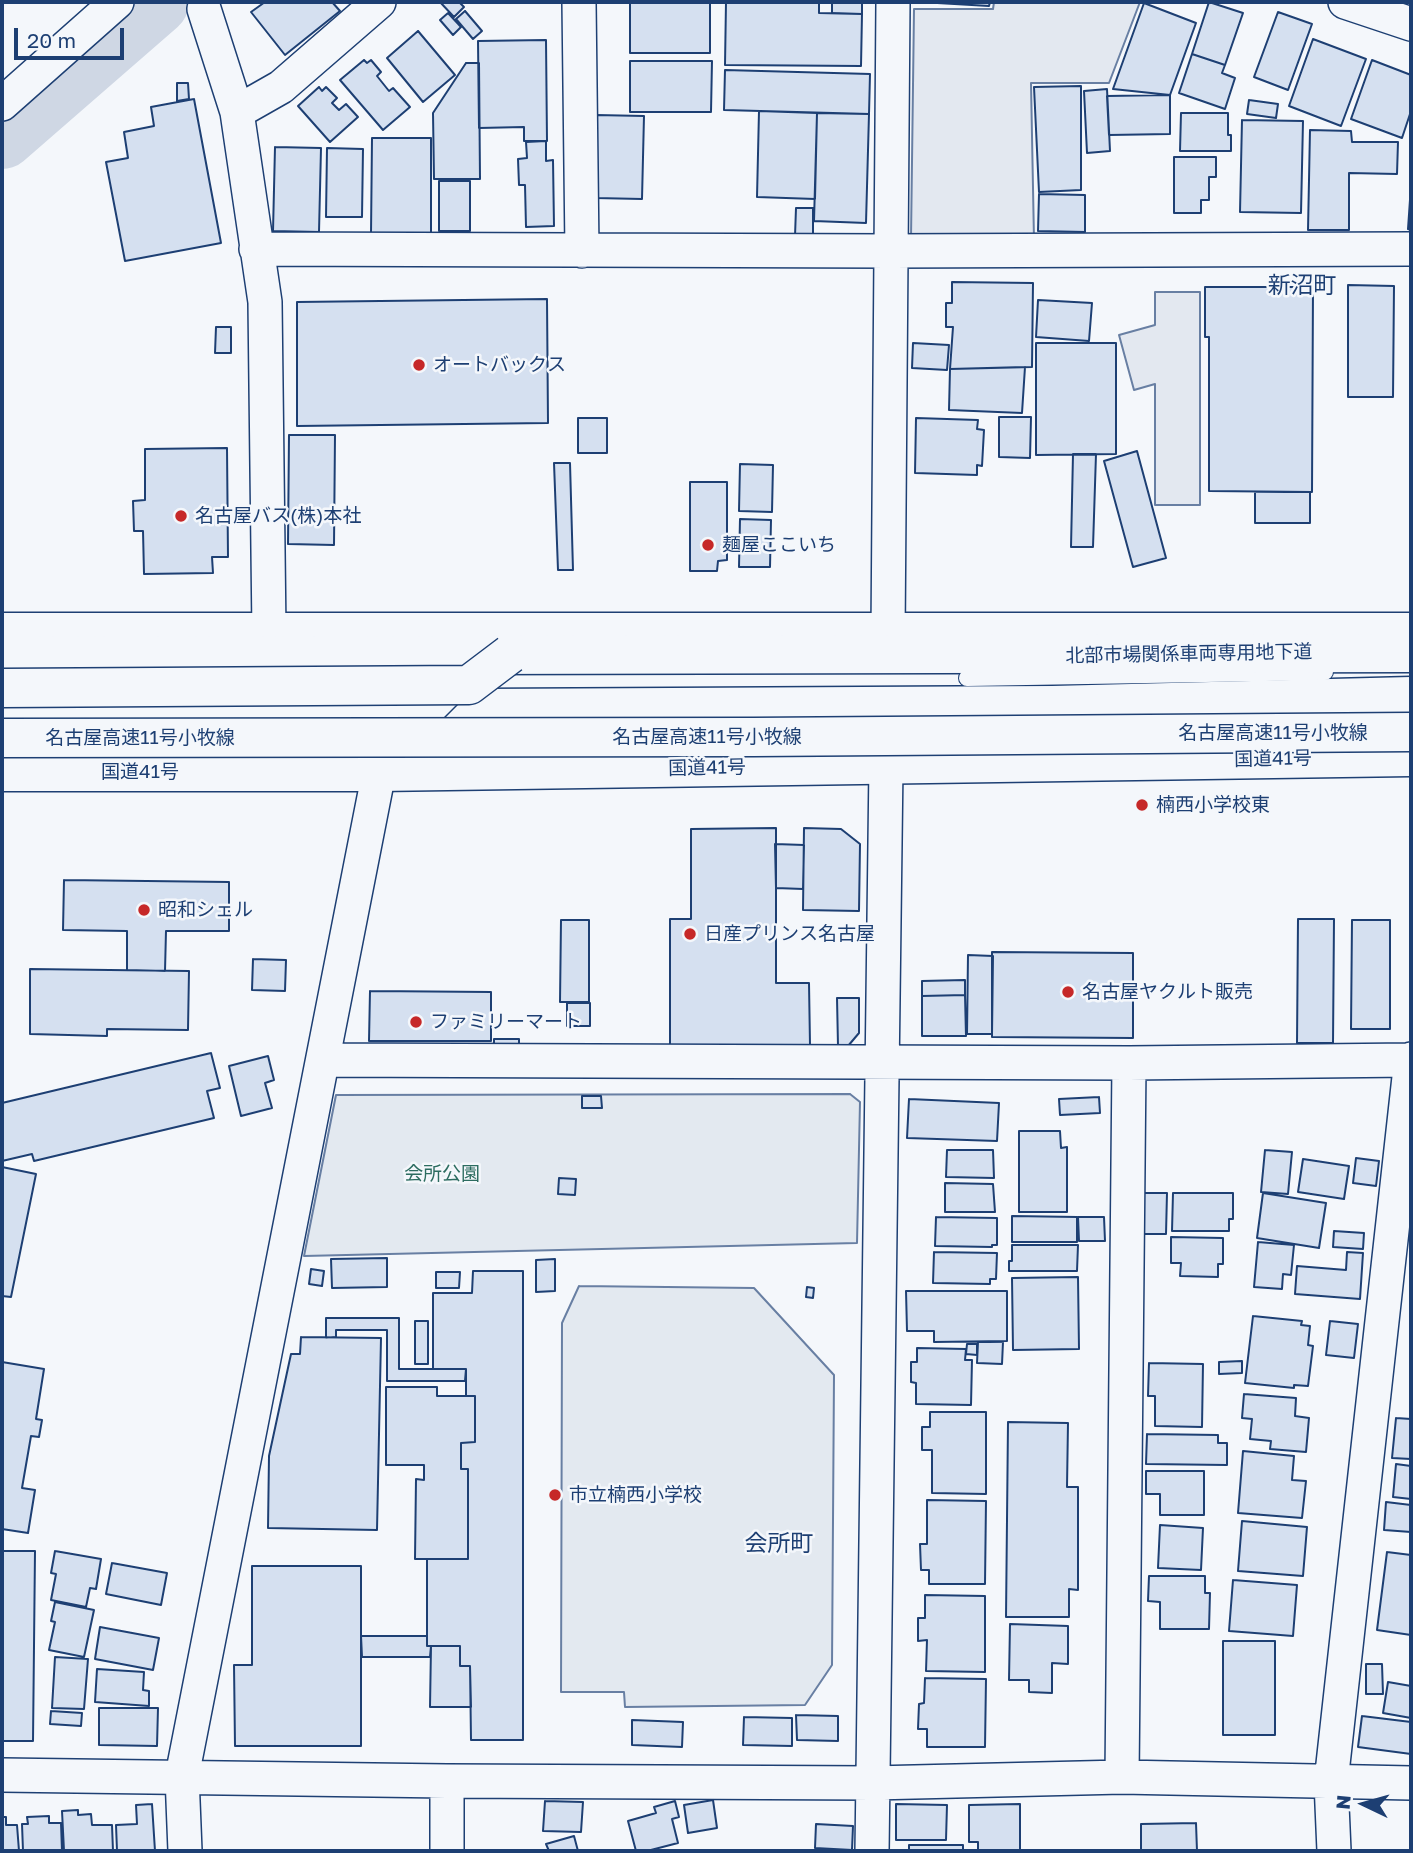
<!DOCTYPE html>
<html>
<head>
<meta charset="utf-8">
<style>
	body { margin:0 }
	#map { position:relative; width:1413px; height:1853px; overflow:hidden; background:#f4f7fb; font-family:"Golos Text",sans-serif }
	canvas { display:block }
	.frame { position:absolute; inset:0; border:4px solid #1d3f73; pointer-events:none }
	.north { position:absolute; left:1329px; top:1769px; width:70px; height:70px; -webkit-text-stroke:5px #f4f7fb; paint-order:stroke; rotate:275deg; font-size:19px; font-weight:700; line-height:28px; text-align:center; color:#1d3f73 }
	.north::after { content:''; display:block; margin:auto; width:24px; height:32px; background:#1d3f73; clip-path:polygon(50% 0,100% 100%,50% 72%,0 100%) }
	.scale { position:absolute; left:14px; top:28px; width:110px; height:32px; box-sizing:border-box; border:4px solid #1d3f73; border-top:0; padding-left:9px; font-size:21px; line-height:24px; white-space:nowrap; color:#1d3f73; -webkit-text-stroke:5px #f4f7fb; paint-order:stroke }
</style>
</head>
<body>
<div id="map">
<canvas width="1413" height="1853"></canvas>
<div class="frame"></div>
<div class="north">N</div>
<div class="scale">20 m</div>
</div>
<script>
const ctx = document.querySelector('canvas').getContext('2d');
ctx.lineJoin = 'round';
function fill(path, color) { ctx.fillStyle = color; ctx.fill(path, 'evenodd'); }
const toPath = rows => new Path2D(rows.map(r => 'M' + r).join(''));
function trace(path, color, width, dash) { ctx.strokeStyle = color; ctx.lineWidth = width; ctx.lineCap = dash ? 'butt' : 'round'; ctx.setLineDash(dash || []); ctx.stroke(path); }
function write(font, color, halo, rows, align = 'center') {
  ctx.font = font + ' "Golos Text","Noto Sans JP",sans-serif'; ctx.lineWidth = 5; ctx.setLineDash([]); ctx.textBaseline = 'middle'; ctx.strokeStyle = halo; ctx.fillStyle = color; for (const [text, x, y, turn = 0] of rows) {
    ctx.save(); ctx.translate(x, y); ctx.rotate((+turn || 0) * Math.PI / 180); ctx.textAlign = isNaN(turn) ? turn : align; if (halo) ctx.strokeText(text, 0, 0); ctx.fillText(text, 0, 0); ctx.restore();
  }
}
const green = toPath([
	[850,1094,860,1102,857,1243,304,1256,336,1095,850,1094],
	[579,1286,754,1288,834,1375,832,1665,805,1705,625,1707,624,1692,561,1692,562,1323,579,1286]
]);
const parking = toPath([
	[994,2,1140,2,1109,83,1031,83,1034,240,911,238,914,9,993,9,994,2],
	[1155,292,1200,292,1200,505,1155,505,1155,384,1134,390,1119,335,1155,325,1155,292]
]);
const river = toPath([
	[2,136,156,2]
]);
const building = toPath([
	[265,2,332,2,340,11,285,55,251,12,265,2],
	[440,2,459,2,464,7,454,17,440,2],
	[630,2,710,2,710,53,630,53,630,2],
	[726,2,819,2,819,13,862,14,861,66,725,65,726,2],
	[832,2,862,2,862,14,832,13,832,2],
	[920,2,990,2,989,6,920,2],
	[1209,2,1243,13,1225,65,1192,54,1209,2],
	[1144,3,1196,23,1170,95,1113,89,1144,3],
	[465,11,482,31,473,39,456,19,465,11],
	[1278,12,1312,24,1288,90,1254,77,1278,12],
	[448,13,461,27,453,35,440,20,448,13],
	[418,31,455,75,423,102,387,58,418,31],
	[1313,39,1366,59,1341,126,1289,106,1313,39],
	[546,40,547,141,524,141,524,127,479,128,478,41,546,40],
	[1192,54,1225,65,1222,73,1235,78,1225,109,1179,93,1192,54],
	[364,60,367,63,371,60,381,72,377,76,389,91,393,88,410,107,383,130,340,80,364,60],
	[1372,60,1411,75,1411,111,1402,138,1351,119,1372,60],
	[630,61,712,61,711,112,630,112,630,61],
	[466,63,479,63,480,179,434,179,433,113,466,63],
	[725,70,870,74,869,114,724,110,725,70],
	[177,83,188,83,189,99,177,101,177,83],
	[1081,86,1081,190,1039,192,1034,87,1081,86],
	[319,87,322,91,326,87,337,98,332,103,339,110,346,104,358,117,330,142,298,106,319,87],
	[1107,89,1110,151,1087,153,1084,91,1107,89],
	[1170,95,1170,134,1109,135,1107,96,1170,95],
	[194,99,221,243,125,261,106,162,128,158,124,132,154,126,151,107,194,99],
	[1249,100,1278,104,1276,118,1247,114,1249,100],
	[759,111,817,113,815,199,757,197,759,111],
	[817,113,869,114,866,223,814,221,817,113],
	[1181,113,1228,113,1228,135,1231,135,1231,151,1180,151,1181,113],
	[596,115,644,116,642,199,595,198,596,115],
	[1242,120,1303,121,1301,213,1240,212,1242,120],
	[1310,130,1351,131,1352,142,1398,142,1397,174,1349,173,1349,230,1308,230,1310,130],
	[372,138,431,138,431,234,371,234,372,138],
	[546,141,546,161,553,160,554,226,526,227,525,185,519,185,518,159,527,158,526,142,546,141],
	[275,147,321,148,319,232,273,231,275,147],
	[327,148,363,149,362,217,326,217,327,148],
	[1174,157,1216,157,1216,177,1209,177,1209,200,1201,200,1201,213,1174,213,1174,157],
	[439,181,470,181,470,231,439,231,439,181],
	[1411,185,1411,230,1408,229,1411,185],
	[1039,194,1085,195,1085,232,1038,231,1039,194],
	[796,208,813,208,813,236,795,236,796,208],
	[952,282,1033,283,1032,367,950,369,953,327,946,327,946,303,952,303,952,282],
	[1348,285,1394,286,1393,397,1348,397,1348,285],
	[1205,287,1313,287,1312,492,1209,491,1209,337,1205,337,1205,287],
	[547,299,548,423,297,426,297,302,547,299],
	[1038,300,1092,303,1089,341,1036,337,1038,300],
	[216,327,231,327,231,353,215,353,216,327],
	[913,343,949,345,947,370,912,368,913,343],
	[1036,343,1116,343,1116,454,1036,455,1036,343],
	[1025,367,1022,413,949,410,950,369,1025,367],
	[999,417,1031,417,1030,458,999,457,999,417],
	[578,418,607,418,607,453,578,453,578,418],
	[916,418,978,420,977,429,984,430,982,466,977,465,977,475,915,473,916,418],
	[289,435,335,435,334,545,288,544,289,435],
	[227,448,228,557,212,557,213,573,144,574,143,531,134,531,133,501,145,500,145,449,227,448],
	[1137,451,1166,558,1133,567,1104,461,1137,451],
	[1073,454,1096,454,1093,547,1071,547,1073,454],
	[554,463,570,463,573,570,558,570,554,463],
	[740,464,773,465,772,512,739,511,740,464],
	[690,482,727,482,727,560,718,561,717,571,690,571,690,482],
	[1255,492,1310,492,1310,523,1255,523,1255,492],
	[740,519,771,520,770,567,739,567,740,519],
	[776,828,776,983,809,983,810,1045,670,1046,670,919,691,919,691,829,776,828],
	[804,828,841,829,860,844,859,911,803,910,804,828],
	[775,844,804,845,803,889,776,888,775,844],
	[64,880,229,882,229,931,166,931,165,971,127,970,127,931,63,930,64,880],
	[1298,919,1334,919,1333,1043,1297,1043,1298,919],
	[561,920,589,920,589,1002,560,1002,561,920],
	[1352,920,1390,920,1390,1029,1351,1029,1352,920],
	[992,952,1133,953,1133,1038,992,1037,992,952],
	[968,955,993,956,992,1034,967,1034,968,955],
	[253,959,286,960,285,991,252,990,253,959],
	[30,969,189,971,188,1030,107,1029,107,1036,30,1034,30,969],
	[965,980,965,995,922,996,922,981,965,980],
	[370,991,491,992,491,1041,369,1041,370,991],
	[965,995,966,1036,922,1036,922,996,965,995],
	[837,998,859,998,859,1033,848,1046,838,1046,837,998],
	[567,1003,590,1003,590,1026,567,1026,567,1003],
	[494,1039,519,1039,519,1047,494,1047,494,1039],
	[211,1053,220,1088,207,1091,214,1118,34,1161,32,1154,2,1161,2,1103,211,1053],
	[268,1056,274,1080,265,1083,272,1108,241,1116,229,1066,268,1056],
	[582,1096,601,1096,602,1108,582,1108,582,1096],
	[1099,1097,1100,1113,1060,1115,1059,1099,1099,1097],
	[909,1099,999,1103,997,1141,907,1138,909,1099],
	[1019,1131,1060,1131,1061,1148,1067,1147,1067,1212,1019,1212,1019,1131],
	[947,1150,993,1150,994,1178,946,1177,947,1150],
	[1265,1150,1292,1152,1288,1194,1261,1192,1265,1150],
	[1356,1158,1379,1161,1376,1186,1353,1183,1356,1158],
	[1303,1159,1349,1166,1344,1199,1298,1192,1303,1159],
	[2,1167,36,1174,11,1297,2,1296,2,1167],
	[559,1178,576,1179,575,1195,558,1194,559,1178],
	[945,1183,993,1184,995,1212,945,1212,945,1183],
	[1144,1193,1167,1193,1166,1234,1143,1234,1144,1193],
	[1173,1193,1233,1193,1233,1219,1229,1219,1229,1231,1172,1231,1173,1193],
	[1263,1193,1326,1203,1319,1248,1257,1238,1263,1193],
	[1012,1216,1077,1217,1077,1242,1012,1242,1012,1216],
	[936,1217,997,1218,997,1245,992,1245,992,1247,935,1246,936,1217],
	[1078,1217,1104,1217,1105,1241,1079,1241,1078,1217],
	[1334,1231,1364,1233,1363,1249,1333,1247,1334,1231],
	[1171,1237,1223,1238,1223,1264,1218,1264,1218,1277,1180,1276,1181,1263,1171,1263,1171,1237],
	[1258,1242,1294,1245,1291,1275,1283,1274,1282,1289,1254,1287,1258,1242],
	[1012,1245,1078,1245,1077,1271,1009,1271,1009,1261,1012,1261,1012,1245],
	[934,1252,997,1253,996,1279,990,1279,990,1284,933,1283,934,1252],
	[1347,1252,1363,1253,1360,1299,1295,1294,1297,1266,1346,1270,1347,1252],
	[387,1258,387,1287,332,1288,331,1259,387,1258],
	[555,1259,555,1291,536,1292,536,1260,555,1259],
	[311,1269,324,1271,322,1286,309,1284,311,1269],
	[473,1271,523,1271,523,1740,471,1740,470,1666,460,1666,460,1646,427,1646,427,1559,468,1559,468,1469,461,1469,461,1443,475,1442,475,1396,466,1396,466,1369,433,1369,433,1293,472,1293,473,1271],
	[436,1272,460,1272,459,1288,436,1288,436,1272],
	[1078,1277,1079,1349,1013,1350,1012,1278,1078,1277],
	[807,1287,814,1288,813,1298,806,1297,807,1287],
	[906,1291,1007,1291,1007,1341,934,1342,934,1331,907,1331,906,1291],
	[1253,1316,1302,1321,1301,1325,1310,1326,1308,1345,1313,1346,1308,1386,1294,1385,1294,1388,1245,1383,1253,1316],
	[326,1318,399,1318,399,1369,466,1369,465,1381,387,1381,387,1330,336,1330,336,1337,326,1338,326,1318],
	[415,1321,428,1321,428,1364,415,1364,415,1321],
	[1330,1321,1358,1324,1354,1358,1326,1355,1330,1321],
	[301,1337,381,1338,377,1530,268,1528,269,1456,291,1354,300,1354,301,1337],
	[978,1342,1003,1342,1002,1364,977,1363,978,1342],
	[967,1344,977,1344,977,1355,966,1354,967,1344],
	[917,1348,966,1349,965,1360,972,1360,971,1405,916,1404,916,1383,911,1382,911,1362,917,1362,917,1348],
	[1242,1361,1242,1373,1219,1374,1219,1362,1242,1361],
	[2,1362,44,1369,36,1419,42,1420,39,1437,31,1436,22,1488,35,1490,28,1533,2,1529,2,1362],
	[1149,1363,1203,1364,1202,1427,1155,1426,1155,1396,1148,1396,1149,1363],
	[386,1387,437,1387,437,1396,475,1396,475,1442,461,1443,461,1469,468,1469,468,1559,415,1559,416,1479,424,1480,424,1465,386,1465,386,1387],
	[1244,1394,1296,1398,1295,1416,1309,1418,1306,1452,1270,1449,1271,1441,1250,1439,1252,1419,1242,1418,1244,1394],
	[930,1412,986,1412,986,1494,932,1493,932,1450,922,1450,922,1427,930,1427,930,1412],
	[1396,1418,1411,1419,1411,1459,1392,1458,1396,1418],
	[1008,1422,1068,1423,1067,1487,1078,1487,1078,1590,1069,1589,1069,1617,1006,1617,1008,1422],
	[1147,1434,1218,1435,1218,1443,1227,1443,1227,1465,1146,1464,1147,1434],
	[1243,1451,1294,1456,1292,1480,1306,1481,1302,1518,1238,1513,1243,1451],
	[1396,1464,1411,1466,1411,1499,1393,1497,1396,1464],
	[1146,1471,1204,1471,1204,1515,1160,1515,1160,1494,1146,1494,1146,1471],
	[927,1500,986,1501,985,1584,929,1584,929,1570,921,1570,920,1544,927,1544,927,1500],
	[1386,1502,1411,1505,1411,1532,1384,1530,1386,1502],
	[1242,1521,1307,1527,1303,1576,1238,1571,1242,1521],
	[1160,1525,1203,1528,1201,1570,1158,1568,1160,1525],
	[2,1541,3,1551,35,1551,33,1741,2,1741,2,1541],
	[55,1551,101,1559,96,1589,90,1588,86,1607,51,1600,56,1574,51,1573,55,1551],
	[1387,1552,1411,1555,1411,1635,1377,1630,1387,1552],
	[112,1563,167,1573,161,1605,106,1594,112,1563],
	[252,1566,361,1566,361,1746,235,1746,234,1665,252,1665,252,1566],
	[1149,1576,1205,1576,1205,1593,1210,1593,1209,1629,1160,1629,1160,1602,1148,1601,1149,1576],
	[1233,1580,1297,1585,1293,1636,1229,1631,1233,1580],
	[925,1595,985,1596,985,1672,926,1671,927,1640,918,1641,918,1618,925,1618,925,1595],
	[55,1602,94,1610,84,1657,49,1650,55,1622,51,1621,55,1602],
	[1010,1624,1068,1626,1068,1664,1052,1663,1052,1693,1029,1692,1029,1680,1009,1680,1010,1624],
	[100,1627,159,1638,153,1670,95,1659,100,1627],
	[361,1636,427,1636,427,1646,431,1646,430,1657,362,1657,361,1636],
	[1223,1641,1275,1641,1275,1735,1223,1735,1223,1641],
	[431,1646,460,1646,460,1666,470,1666,471,1707,430,1707,431,1646],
	[55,1657,88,1659,84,1709,52,1708,55,1657],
	[1366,1664,1382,1664,1383,1694,1366,1694,1366,1664],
	[97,1669,144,1672,143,1690,149,1691,149,1706,95,1702,97,1669],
	[925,1678,986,1679,985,1747,927,1747,927,1729,918,1729,919,1704,924,1703,925,1678],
	[1388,1682,1411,1686,1411,1718,1383,1713,1388,1682],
	[99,1708,158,1708,157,1746,99,1745,99,1708],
	[51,1711,82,1713,81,1726,50,1724,51,1711],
	[796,1715,838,1716,838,1741,797,1740,796,1715],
	[1362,1716,1411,1722,1411,1754,1358,1747,1362,1716],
	[744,1717,792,1718,792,1746,743,1745,744,1717],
	[632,1720,683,1722,682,1747,632,1745,632,1720],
	[713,1800,717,1828,688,1833,684,1805,713,1800],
	[545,1801,583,1802,581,1832,543,1831,545,1801],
	[675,1801,679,1817,672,1819,678,1843,647,1851,636,1851,628,1821,656,1813,654,1807,675,1801],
	[152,1804,155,1851,117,1851,116,1825,137,1824,136,1805,152,1804],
	[896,1804,947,1805,946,1840,896,1840,896,1804],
	[1020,1804,1020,1851,978,1851,978,1842,969,1842,969,1805,1020,1804],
	[78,1810,78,1815,91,1814,92,1825,112,1825,113,1851,64,1851,62,1811,78,1810],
	[49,1816,49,1823,61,1823,62,1851,23,1851,22,1824,28,1824,27,1817,49,1816],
	[2,1817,6,1817,6,1825,17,1825,19,1851,2,1851,2,1817],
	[1196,1823,1197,1851,1141,1851,1141,1824,1196,1823],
	[816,1824,853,1826,852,1850,815,1848,816,1824],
	[574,1836,578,1851,549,1851,546,1844,574,1836],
	[909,1845,963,1845,963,1851,909,1851,909,1845]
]);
const service = toPath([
	[967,678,1325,672]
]);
const minor = toPath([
	[579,2,582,251],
	[1345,2,1411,24],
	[204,9,237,112,265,302,269,633],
	[2,104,117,2],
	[237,112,281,87,379,2],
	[256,249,891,251,1411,249],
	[888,634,893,2],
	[324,1060,1129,1063,1411,1060],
	[2,1775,447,1781,873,1783,1122,1777,1411,1783],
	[1122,1777,1129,1063],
	[447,1781,447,1851],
	[185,1851,182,1776,379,772],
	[872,1851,886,765],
	[1334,1851,1331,1782,1411,1059]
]);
const trunk = toPath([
	[2,632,1411,632],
	[2,772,379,772,1411,757]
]);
const motorway = toPath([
	[2,656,1411,653],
	[431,747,444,746,482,708,1052,705,1411,696]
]);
const motorwayBridge = toPath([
	[2,688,469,685,510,654],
	[2,738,754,737,1411,732]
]);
const markers = [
	[419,365,7,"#c62828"],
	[181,516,7,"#c62828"],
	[708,545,7,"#c62828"],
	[1142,805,7,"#c62828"],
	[144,910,7,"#c62828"],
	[690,934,7,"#c62828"],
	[1068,992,7,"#c62828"],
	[416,1022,7,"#c62828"],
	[555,1495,7,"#c62828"]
];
const poiNames = [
	["オートバックス",433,365],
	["名古屋バス(株)本社",195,516],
	["麺屋ここいち",722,545],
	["楠西小学校東",1156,805],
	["昭和シェル",158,910],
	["日産プリンス名古屋",704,934],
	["名古屋ヤクルト販売",1082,992],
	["ファミリーマート",430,1022],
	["市立楠西小学校",569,1495]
];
const streetNames = [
	["北部市場関係車両専用地下道",1189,654,-1],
	["名古屋高速11号小牧線",1273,733],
	["名古屋高速11号小牧線",707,737],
	["名古屋高速11号小牧線",140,738],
	["国道41号",1273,759,-1],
	["国道41号",707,768,-1],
	["国道41号",140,772]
];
const parkNames = [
	["会所公園",442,1174]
];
const quarterNames = [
	["新沼町",1302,286],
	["会所町",779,1544]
];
fill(green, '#e3e9f0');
trace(green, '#687fa3', 2);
fill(parking, '#e3e8f0');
trace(parking, '#687fa3', 2);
trace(river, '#cfd7e4', 66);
fill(building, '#d5e0f0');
trace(building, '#1d3f73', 2);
trace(service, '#1d3f73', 18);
trace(minor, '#1d3f73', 36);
trace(trunk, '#1d3f73', 41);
trace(motorway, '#1d3f73', 41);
trace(service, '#f4f7fb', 16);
trace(minor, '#f4f7fb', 33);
trace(trunk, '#f4f7fb', 38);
trace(motorway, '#f4f7fb', 38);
trace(motorwayBridge, '#1d3f73', 41, []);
trace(motorwayBridge, '#f4f7fb', 38);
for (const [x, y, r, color] of markers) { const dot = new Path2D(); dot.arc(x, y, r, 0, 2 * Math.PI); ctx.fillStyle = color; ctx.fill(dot); trace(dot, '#f4f7fb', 2.5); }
write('19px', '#1d3f73', '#f4f7fb', poiNames, 'left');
write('19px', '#1d3f73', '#f4f7fb', streetNames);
write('19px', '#2c6c60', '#f4f7fb', parkNames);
write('23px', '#1d3f73', '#f4f7fb', quarterNames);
</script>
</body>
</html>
